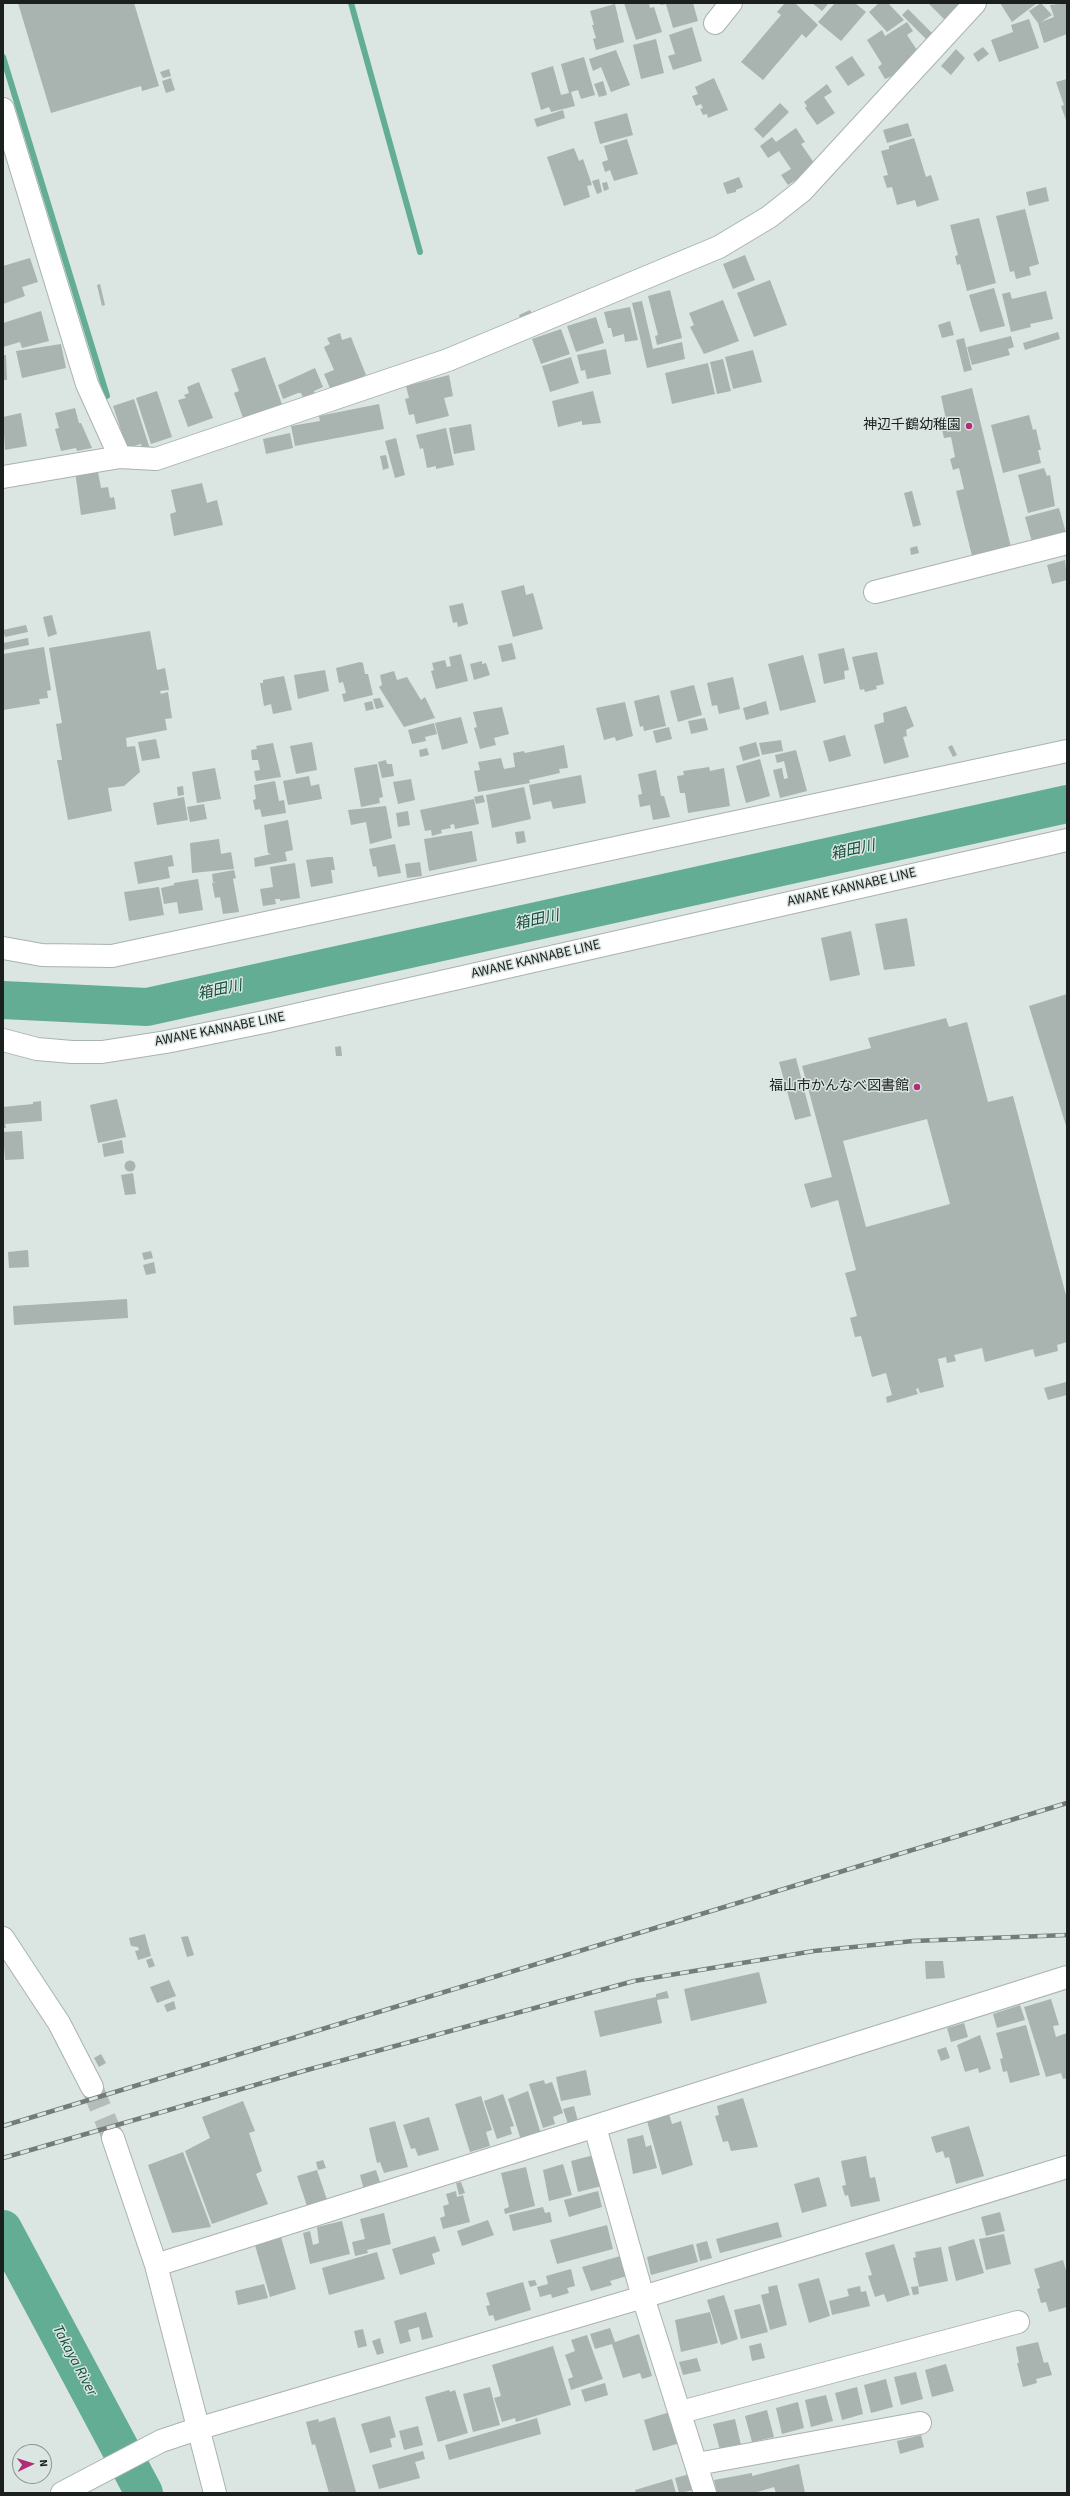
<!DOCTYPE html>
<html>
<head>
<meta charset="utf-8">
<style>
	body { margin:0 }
	#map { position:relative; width:1070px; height:2496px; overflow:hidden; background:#dbe5e1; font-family:"Source Sans 3",sans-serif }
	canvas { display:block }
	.frame { position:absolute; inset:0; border:4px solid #1b1f1e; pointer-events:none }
	.north { position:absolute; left:12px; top:2444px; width:40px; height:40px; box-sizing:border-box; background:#dbe5e1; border:1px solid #8e9693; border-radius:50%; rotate:86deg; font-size:11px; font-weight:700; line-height:16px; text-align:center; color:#1b1f1e }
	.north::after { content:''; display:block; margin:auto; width:14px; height:18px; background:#b02e77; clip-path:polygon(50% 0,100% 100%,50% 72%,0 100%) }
</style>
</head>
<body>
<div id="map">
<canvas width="1070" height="2496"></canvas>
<div class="frame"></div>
<div class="north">N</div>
</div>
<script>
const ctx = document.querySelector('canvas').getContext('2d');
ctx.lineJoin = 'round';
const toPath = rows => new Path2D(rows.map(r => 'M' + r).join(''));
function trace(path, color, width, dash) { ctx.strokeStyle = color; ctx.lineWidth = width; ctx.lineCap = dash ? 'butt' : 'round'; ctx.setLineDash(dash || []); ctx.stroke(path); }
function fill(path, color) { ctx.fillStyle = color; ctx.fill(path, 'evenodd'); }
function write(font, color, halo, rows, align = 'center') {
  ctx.font = font + ' "Source Sans 3","Noto Sans JP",sans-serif'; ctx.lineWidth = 3; ctx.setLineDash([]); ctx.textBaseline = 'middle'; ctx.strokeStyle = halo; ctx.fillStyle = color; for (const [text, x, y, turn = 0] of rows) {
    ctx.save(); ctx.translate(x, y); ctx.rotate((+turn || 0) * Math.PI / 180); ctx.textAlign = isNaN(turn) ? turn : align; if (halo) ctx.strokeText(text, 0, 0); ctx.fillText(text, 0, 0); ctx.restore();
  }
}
const stream = toPath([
	[351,3,420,252],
	[3,57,107,396]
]);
const river = toPath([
	[3,1000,147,1007,1067,804],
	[3,2229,144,2493]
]);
const building = toPath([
	[18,3,134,3,159,86,142,91,141,86,51,113],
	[624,3,649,3,650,8,654,7,662,32,636,40],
	[660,3,693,3,698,21,673,28,666,4,661,5],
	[785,3,795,3,818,25,806,38,802,34,763,80,741,62,781,15,777,12],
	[812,3,829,3,822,11],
	[835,3,855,3,866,12,841,41,818,22],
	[879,3,888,3,904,20,887,32,869,12],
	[928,3,968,3,948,23],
	[1000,3,1037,3,1012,22],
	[1041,3,1052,15,1041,22,1054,17,1050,5,1067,3,1067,34,1044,43,1038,23,1029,11],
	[615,4,624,42,596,50,593,39,596,38,592,25,594,25,590,11],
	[908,9,934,35,928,41,902,15],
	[1029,19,1039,48,999,62,991,40,1013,32,1011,25],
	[907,22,913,31,907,35,921,56,890,77,885,79,878,67,882,64,867,40,882,30,885,36],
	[692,27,702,61,673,70,668,56,675,54,669,35],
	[656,39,664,73,641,79,633,45],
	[983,47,989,54,978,62,973,54],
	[956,49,965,58,951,75,941,66],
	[616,50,630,85,611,92,601,67,593,71,589,59],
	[852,56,865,75,848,86,835,67],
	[584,57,595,95,581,99,578,90,571,92,575,106,551,112,549,107,541,110,531,73,553,66,561,95,569,93,561,64],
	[169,69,171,76,163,78,160,72],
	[171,78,175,90,166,93,162,81],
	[714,78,728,110,708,118,707,114,703,115,700,109,703,108,701,104,696,106,692,96,698,94,695,87],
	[1067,79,1067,120,1066,120,1061,106,1064,105,1056,82],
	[603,81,607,95,599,97,594,84],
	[827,84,832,92,824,97,835,113,817,125,805,108,807,106,804,102],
	[780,103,789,112,763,138,754,129],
	[563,110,565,118,537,127,534,119],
	[627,113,633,135,600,144,594,122],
	[908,123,912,136,887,143,883,130],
	[796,128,805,142,801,144,817,167,788,185,781,175,791,169,779,151,768,158,760,146,772,137,776,142],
	[914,138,926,177,931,175,939,200,917,207,915,200,897,205,892,187,887,188,883,176,888,175,881,151,889,149,889,146],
	[627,139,638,174,614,181,610,170,605,172,602,162,608,160,604,146],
	[574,148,579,161,583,159,592,185,587,186,590,197,564,206,547,157],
	[739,177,743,187,736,190,736,192,727,194,723,183],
	[599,179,602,192,597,194,592,181],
	[607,182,609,189,604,191,602,183],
	[1046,187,1049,201,1029,206,1026,192],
	[1025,209,1039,264,1029,267,1031,275,1016,279,1014,271,1010,272,996,216],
	[979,218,996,283,967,291,960,264,957,265,955,256,958,255,950,225],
	[745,255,755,280,733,289,723,264],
	[30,258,38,282,22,287,25,296,3,304,3,266],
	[770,280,787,325,754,337,737,293],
	[100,284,105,305,102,306,97,285],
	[994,288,1005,326,980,332,969,295],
	[670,290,682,338,657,345,655,336,658,335,648,296],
	[1046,291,1053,319,1030,324,1031,327,1011,332,1002,294,1010,292,1012,299],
	[723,300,739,341,704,354,690,327,694,325,689,313],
	[642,301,653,349,682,342,685,359,647,368,632,303],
	[630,307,638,340,625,342,624,334,613,337,611,328,608,328,604,312],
	[530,310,533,316,521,320,519,315],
	[41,311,49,341,22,348,20,342,3,347,3,323],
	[596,317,604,343,576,352,567,326],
	[950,321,954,335,942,338,938,325],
	[561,329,570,354,541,364,532,339],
	[1058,332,1060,339,1025,350,1023,343],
	[340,333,342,340,351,337,366,375,358,379,359,382,332,393,324,374,334,370,324,347,330,344,327,338],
	[1011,336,1014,347,1008,349,1010,355,972,365,967,347],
	[964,338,972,370,964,372,956,340],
	[61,344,66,368,22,378,16,351],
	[606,349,611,374,587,379,585,370,581,371,577,355],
	[753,350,762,382,733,389,725,357],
	[3,355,6,355,7,380,3,380],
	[265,357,283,407,243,418,234,393,239,391,231,369],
	[571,357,579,383,550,392,542,366],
	[723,359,731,391,717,394,710,362],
	[708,363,715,394,672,404,665,373],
	[315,368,323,387,314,391,316,397,305,402,301,393,298,393,283,399,278,385],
	[449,375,453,396,444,398,449,416,416,424,414,414,409,415,405,399,409,398,406,386],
	[199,382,213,418,188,427,178,400,186,398,184,395,189,393,187,387],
	[972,388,1011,547,972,556,956,491,964,489,959,468,953,470,950,459,955,457,951,437,944,438,941,425,947,424,941,396],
	[157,391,172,437,151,444,136,398],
	[593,391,601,423,582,425,582,421,558,427,552,401],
	[134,399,150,449,143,451,141,444,127,448,113,406],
	[379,404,384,429,295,446,291,426,320,421,319,416],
	[75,408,79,423,81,423,92,448,77,451,76,448,61,451,55,429,59,428,55,413],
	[21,413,27,446,5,450,3,417],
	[1029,415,1033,430,1036,429,1041,450,1038,450,1041,463,1003,473,991,425],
	[471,424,475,450,454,454,449,428],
	[446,428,454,465,436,469,436,466,427,468,423,448,420,449,416,435],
	[290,433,293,448,266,454,263,439],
	[396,438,405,475,395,478,385,441],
	[386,455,389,468,383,470,380,456],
	[97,467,101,488,108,487,110,498,114,497,116,509,81,515,75,471],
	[1044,468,1047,476,1050,475,1055,506,1028,513,1018,475],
	[202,483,207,503,217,500,223,525,174,536,170,514,176,512,171,490],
	[912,491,921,525,913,527,904,493],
	[1059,508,1066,533,1032,542,1025,517],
	[917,546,919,553,911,555,910,548],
	[1065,560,1067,580,1052,584,1047,565],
	[524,585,526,595,533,593,543,629,513,637,501,591],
	[463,603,468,624,458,627,457,622,453,623,449,606],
	[52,615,57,634,48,637,43,617],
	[26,625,28,632,5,637,3,630],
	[150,631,157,670,165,668,169,690,160,691,161,694,168,692,172,718,165,719,167,730,126,738,127,747,135,746,140,772,124,786,108,788,112,811,68,820,57,760,62,760,56,724,62,723,49,648],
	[28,638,29,645,3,650,3,643],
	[512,643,516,659,502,662,498,646],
	[44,647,51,690,47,691,48,698,39,699,40,704,3,710,3,654],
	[844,648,849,670,844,671,845,679,824,684,818,654],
	[877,652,884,684,876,686,877,689,865,692,864,689,860,690,852,657],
	[461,654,468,681,436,689,431,671,434,670,432,663,445,660,447,667,451,666,449,657],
	[803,655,816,702,780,711,768,664],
	[482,661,482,664,486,663,490,675,474,680,470,664],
	[360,662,363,663,365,674,368,674,373,695,344,702,342,694,346,693,343,682,339,683,336,668],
	[325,670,329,691,298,699,294,675],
	[394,671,397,680,407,677,421,700,425,697,435,718,404,727,379,687,382,685,380,675],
	[284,676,292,710,273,714,271,704,264,706,260,683,263,683,263,680],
	[733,677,740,709,719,714,717,705,712,706,707,683],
	[694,685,702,715,678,722,670,691],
	[659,695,666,726,644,731,643,726,640,727,634,701],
	[380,698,384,707,376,709,373,699],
	[372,701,374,709,366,711,364,703],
	[766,701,769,714,746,720,743,708],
	[625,702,633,736,616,741,615,737,604,740,596,708],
	[906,706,914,726,906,730,907,736,903,737,909,757,884,764,874,725,884,722,883,713],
	[502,707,509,734,494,738,496,745,480,749,474,728,477,727,473,712],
	[461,717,468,743,442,750,435,723],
	[705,718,708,730,691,734,688,721],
	[434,723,437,734,425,737,426,741,412,744,408,730],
	[669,727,672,739,656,743,653,731],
	[845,735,851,756,829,762,823,741],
	[156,739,160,758,142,761,138,742],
	[781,740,783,751,762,755,759,743],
	[312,742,317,770,296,774,290,746],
	[756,742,760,756,743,761,739,747],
	[273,743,281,777,256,781,254,771,260,770,258,760,252,760,251,750,257,749,256,746],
	[564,745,568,768,559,769,560,773,529,780,530,783,478,792,474,771,480,770,478,762,501,758,504,769,515,767,513,753,524,751,525,753],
	[952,745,957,755,953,757,948,747],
	[427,748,429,755,420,757,419,750],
	[796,750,807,791,780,798,773,770,782,768,784,779,788,778,784,761,777,763,775,755],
	[760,759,770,796,746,803,736,766],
	[386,760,387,764,392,764,394,776,382,778,378,762],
	[377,764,383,797,379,798,380,803,361,807,354,768],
	[709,767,710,771,724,768,730,806,688,813,685,793,680,793,677,776,684,775,683,771],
	[215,768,221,799,197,803,192,772],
	[656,770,661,796,664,796,670,817,653,820,650,805,640,807,638,795,642,794,638,774],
	[581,775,586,803,553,809,551,801,533,805,529,785],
	[309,776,311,786,319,784,322,799,288,805,283,781],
	[411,779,415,800,398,804,393,782],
	[275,781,279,801,284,800,286,813,262,817,260,809,255,810,253,800,256,799,254,785],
	[183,786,184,795,178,796,177,787],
	[524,787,531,819,492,828,486,795],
	[483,795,485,802,476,804,474,797],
	[184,797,188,820,157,825,153,803],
	[474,799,479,824,455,829,454,824,450,825,451,828,441,830,442,833,432,836,431,830,425,831,420,810],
	[204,804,207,819,190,822,187,807],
	[386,806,392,838,370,844,366,822,351,825,348,810],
	[408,811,410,825,398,827,396,813],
	[288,820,293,850,285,852,287,861,255,867,254,858,271,854,268,853,264,825],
	[472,831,477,861,429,871,424,839],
	[524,831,526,842,517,844,515,832],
	[219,839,221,854,231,852,234,869,192,873,190,843],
	[395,844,401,873,378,877,376,866,373,867,369,849],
	[172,855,174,866,168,867,170,878,138,884,134,862],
	[328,857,333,857,335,870,331,870,333,883,311,887,306,860],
	[420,862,422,876,407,878,405,864],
	[295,863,300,898,280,901,280,899,275,899,276,904,263,906,260,889,273,887,270,867],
	[234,870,236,878,233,879,239,912,223,914,220,897,215,898,212,883,216,882,213,882,212,874],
	[198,879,203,910,179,914,177,902,164,904,161,888,174,885,174,883],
	[159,887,164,915,129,921,124,892],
	[907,918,915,966,884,970,875,924],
	[851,931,860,975,830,981,821,938],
	[1067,994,1067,1129,1029,1006],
	[946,1018,949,1027,967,1022,988,1102,1013,1096,1067,1299,1067,1342,1057,1345,1058,1351,1035,1357,1033,1349,985,1362,982,1348,954,1355,956,1361,947,1363,946,1357,938,1359,944,1387,920,1393,918,1388,916,1389,918,1394,887,1403,886,1397,892,1395,886,1373,872,1377,861,1336,855,1337,850,1318,857,1316,845,1273,856,1270,838,1200,811,1208,804,1184,832,1177,802,1066,871,1048,868,1038],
	[927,1119,950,1204,866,1227,843,1141],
	[341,1046,342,1056,336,1056,335,1047],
	[796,1058,811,1116,795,1120,779,1062],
	[117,1099,126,1137,98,1143,90,1105],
	[41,1101,42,1121,5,1124,6,1128,3,1128,3,1107,33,1104,33,1102],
	[22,1131,24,1159,5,1160,3,1132],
	[122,1140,124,1153,104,1157,102,1144],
	'124.5 1166a5.5 5.5 0 1 1 11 0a5.5 5.5 0 1 1-11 0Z',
	[133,1173,136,1194,125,1195,121,1175],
	[28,1250,29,1267,9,1268,8,1252],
	[151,1251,153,1258,144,1260,142,1253],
	[154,1262,156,1273,146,1275,143,1265],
	[127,1299,128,1318,14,1325,13,1306],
	[1066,1382,1067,1395,1048,1400,1044,1388],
	[145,1934,151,1956,138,1960,135,1951,139,1950,138,1947,131,1946,129,1938],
	[188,1936,194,1955,187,1957,181,1937],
	[152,1958,155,1966,149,1968,146,1960],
	[925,1961,943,1961,945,1978,926,1979],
	[759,1972,767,2003,691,2021,684,1989],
	[169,1980,176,1996,157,2003,150,1987],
	[667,1991,669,1998,657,2000,662,2023,600,2037,594,2011,656,1997,656,1994],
	[1051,1999,1059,2025,1053,2026,1056,2037,1067,2033,1067,2078,1063,2079,1061,2073,1046,2077,1024,2007],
	[174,2001,176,2009,167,2012,164,2005],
	[1020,2005,1025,2020,997,2028,993,2014],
	[964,2023,968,2037,951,2042,947,2028],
	[1026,2025,1040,2075,1010,2083,1007,2071,1003,2072,1000,2059,1003,2058,996,2033],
	[980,2035,991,2069,979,2073,978,2068,965,2072,957,2045],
	[946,2047,950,2058,941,2061,937,2050],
	[101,2054,106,2063,99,2067,94,2058],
	[586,2070,591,2095,561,2101,556,2077],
	[544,2080,545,2084,552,2082,563,2113,553,2117,555,2124,543,2128,529,2084],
	[528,2091,541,2134,521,2140,508,2099],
	[503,2094,514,2126,510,2127,512,2134,497,2139,484,2101],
	[481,2096,492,2130,486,2132,490,2146,470,2152,455,2104],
	[743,2098,758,2147,731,2151,728,2141,723,2142,715,2116,719,2115,717,2106],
	[243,2101,255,2131,249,2133,262,2171,256,2174,268,2204,212,2224,185,2151,210,2138,202,2117],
	[574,2106,578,2121,568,2124,563,2109],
	[669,2114,672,2124,681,2121,693,2165,662,2175,647,2121],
	[429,2117,439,2150,418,2156,415,2148,411,2149,403,2125],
	[395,2121,408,2167,384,2173,380,2162,377,2163,369,2128],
	[969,2126,984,2176,956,2184,949,2157,945,2158,943,2151,936,2153,931,2137],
	[643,2135,646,2147,651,2145,657,2168,633,2174,627,2139],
	[183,2152,211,2227,172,2233,148,2165],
	[594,2155,602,2186,578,2192,571,2161],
	[866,2156,870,2178,875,2177,880,2201,851,2207,848,2195,845,2196,842,2186,846,2185,841,2161],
	[323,2160,326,2168,318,2170,316,2162],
	[563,2164,572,2195,549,2201,543,2170],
	[526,2167,535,2206,505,2214,504,2209,509,2207,501,2173],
	[317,2170,328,2203,315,2207,314,2203,307,2206,297,2176],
	[376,2170,381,2185,364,2190,360,2175],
	[819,2177,827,2206,802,2213,794,2184],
	[461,2182,465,2193,459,2195,456,2183],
	[456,2191,457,2197,463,2195,470,2222,443,2229,440,2218,445,2216,443,2206,449,2204,446,2194],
	[598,2191,602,2207,569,2217,564,2200],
	[543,2207,545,2213,550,2212,552,2222,513,2231,509,2215],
	[1000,2212,1005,2231,986,2236,981,2217],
	[384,2213,391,2244,367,2250,368,2253,355,2256,352,2242,365,2239,360,2219],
	[488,2220,494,2235,462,2246,457,2231],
	[342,2221,350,2254,310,2264,303,2233,310,2231,313,2245,319,2243,317,2227],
	[778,2222,782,2237,720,2253,716,2239],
	[607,2225,613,2249,557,2264,550,2240],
	[1004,2234,1011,2264,986,2270,979,2239],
	[435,2236,440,2251,432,2254,435,2264,400,2275,392,2249],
	[281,2237,296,2289,270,2297,255,2245],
	[974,2239,984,2273,956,2281,948,2247],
	[707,2241,712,2258,700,2261,696,2244],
	[693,2244,698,2262,651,2275,647,2257],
	[894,2244,910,2295,887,2302,884,2294,875,2297,868,2276,872,2275,865,2253],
	[941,2247,948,2281,919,2287,913,2258,916,2257,915,2252],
	[377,2252,385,2279,329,2295,322,2268],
	[624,2255,630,2275,610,2281,612,2285,591,2291,582,2267],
	[1063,2260,1067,2274,1067,2307,1049,2312,1046,2302,1041,2303,1037,2289,1040,2288,1034,2269],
	[571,2269,575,2286,567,2288,569,2293,552,2298,551,2294,540,2297,537,2287,548,2284,546,2276],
	[819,2278,830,2316,809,2323,798,2284],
	[535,2280,537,2285,530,2287,528,2281],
	[523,2282,531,2310,495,2321,493,2315,489,2316,486,2306,490,2305,486,2293],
	[264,2284,268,2298,238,2305,235,2291],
	[777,2285,787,2325,770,2330,761,2295,769,2293,768,2287],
	[860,2286,861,2292,866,2291,870,2306,832,2315,829,2301,849,2296,847,2289],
	[918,2286,919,2294,913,2295,911,2287],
	[724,2295,738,2339,721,2345,707,2300],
	[760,2304,768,2332,741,2339,734,2310],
	[426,2312,433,2337,422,2340,419,2327,408,2330,411,2341,400,2344,394,2321],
	[710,2312,718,2343,681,2352,675,2320],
	[610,2328,615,2342,639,2334,652,2376,642,2379,640,2373,623,2378,612,2344,595,2349,590,2334],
	[363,2329,367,2346,358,2348,354,2331],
	[587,2335,603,2379,571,2390,568,2379,573,2377,565,2355,575,2351,571,2340],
	[380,2338,384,2353,377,2355,372,2341],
	[1038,2342,1044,2363,1048,2362,1052,2375,1036,2379,1037,2383,1023,2387,1017,2363,1019,2363,1016,2347],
	[761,2343,765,2358,752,2361,749,2346],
	[553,2346,571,2405,516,2422,515,2418,502,2422,494,2398,501,2396,492,2365],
	[697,2358,701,2371,683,2375,679,2362],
	[946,2364,954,2391,932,2397,925,2370],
	[916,2372,923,2399,901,2405,894,2377],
	[886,2379,893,2407,871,2413,864,2385],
	[605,2383,608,2395,585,2402,581,2390],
	[490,2387,500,2425,473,2432,463,2394],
	[857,2387,863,2414,842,2420,835,2393],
	[449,2390,450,2392,455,2390,468,2433,438,2442,425,2397],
	[826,2395,833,2421,811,2427,805,2400],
	[798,2402,804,2428,782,2434,776,2408],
	[767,2410,774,2437,752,2442,745,2416],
	[670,2412,680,2443,653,2451,644,2420],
	[390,2416,396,2437,390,2439,392,2447,370,2453,361,2424],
	[335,2417,356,2492,352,2493,329,2493,315,2444,312,2445,306,2422,318,2419,319,2422],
	[537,2418,541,2434,449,2460,445,2445],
	[735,2419,741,2445,720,2450,713,2424],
	[418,2426,423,2445,404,2450,399,2431],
	[921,2435,924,2447,900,2454,897,2441],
	[423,2451,425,2459,415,2462,420,2478,379,2489,372,2465],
	[799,2464,805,2493,776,2493,774,2487,754,2493,717,2493,714,2480,752,2473,752,2476],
	[690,2474,694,2490,679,2493,675,2478],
	[672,2479,676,2493,636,2493,635,2490]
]);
const minorTunnel = toPath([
	[92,2087,113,2138]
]);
const minor = toPath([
	[715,23,731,3],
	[3,109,87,384,120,457],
	[3,477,120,457,156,459,448,360,719,247,769,217,802,191,975,3],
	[875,592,1067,543],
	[3,948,42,955,112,956,1067,751],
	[3,1938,59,2023,92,2087],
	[595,2127,643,2297,705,2493],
	[113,2138,156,2265,215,2493],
	[156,2265,1067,1977],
	[681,2412,1018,2322],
	[697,2464,920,2423],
	[62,2493,161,2441,197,2429,643,2297,1067,2167]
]);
const major = toPath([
	[3,1040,37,1049,72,1052,102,1052,166,1042,269,1021,1067,840]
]);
const rail = toPath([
	[3,2126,1067,1803],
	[3,2158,307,2070,634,1981,814,1951,913,1941,1067,1935]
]);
const markers = [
	[969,426,4,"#b02e77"],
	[917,1087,4,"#b02e77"]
];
const poiNames = [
	["神辺千鶴幼稚園",961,426],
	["福山市かんなべ図書館",909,1087]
];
const streetNames = [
	["AWANE KANNABE LINE",852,888,-13],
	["AWANE KANNABE LINE",536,960,-13],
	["AWANE KANNABE LINE",220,1030,-11]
];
const waterNames = [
	["箱田川",853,851,-12],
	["箱田川",537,921,-12],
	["箱田川",220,991,-12],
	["Takaya River",74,2361,62]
];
trace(stream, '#63ad94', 6);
trace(river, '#63ad94', 38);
fill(building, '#a9b3af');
trace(minorTunnel, '#b5bdba', 22, [22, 11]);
trace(minor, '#a9b3af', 24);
trace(major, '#a9b3af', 24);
trace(minor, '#fff', 22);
trace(major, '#fff', 22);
trace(rail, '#747b79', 4.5);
trace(rail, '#dbe5e1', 3, [9]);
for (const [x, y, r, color] of markers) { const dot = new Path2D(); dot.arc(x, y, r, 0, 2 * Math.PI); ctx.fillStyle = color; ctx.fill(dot); trace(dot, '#dbe5e1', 1.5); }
write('14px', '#1b1f1e', '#dbe5e1', poiNames, 'right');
write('14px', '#1b1f1e', '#dbe5e1', streetNames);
write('italic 15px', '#114e3e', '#dbe5e1', waterNames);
</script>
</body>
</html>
